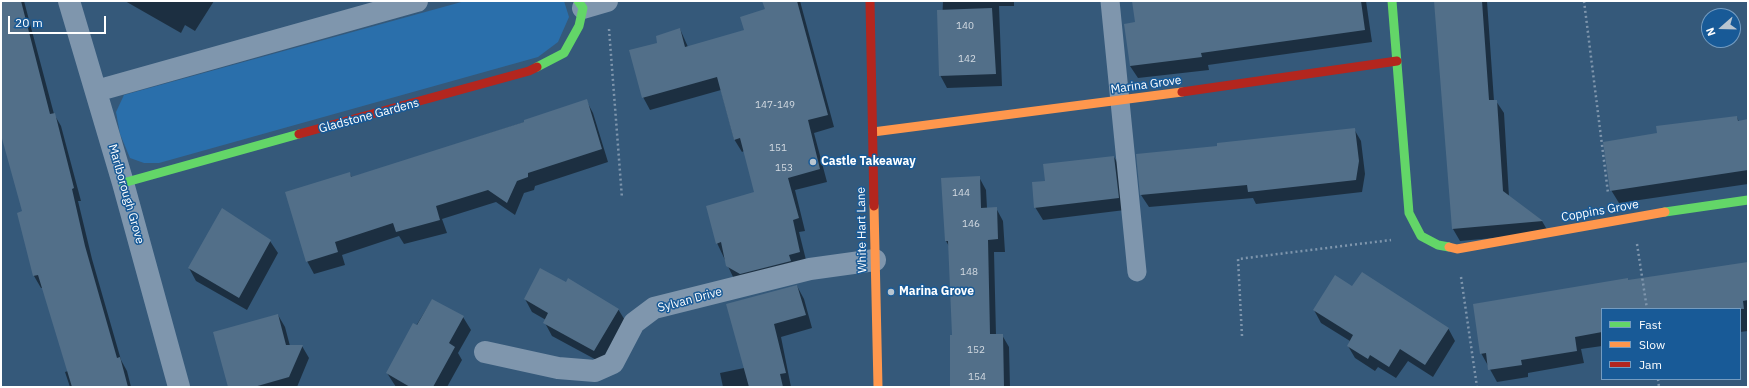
<!DOCTYPE html>
<html>
<head>
<meta charset="utf-8">
<style>
	body { margin:0 }
	#map { position:relative; width:1749px; height:388px; overflow:hidden; background:#35597a; font-family:"IBM Plex Sans",sans-serif }
	canvas { display:block }
	.frame { position:absolute; inset:0; border:2px solid #fff; pointer-events:none }
	.legend { position:absolute; left:1601px; top:308px; width:140px; height:72px; box-sizing:border-box; background:#185a97; border:1px solid #749cc1; margin:0; padding:5px 7px; list-style:none; font-size:12px; color:#fff }
	.legend li { display:flex; align-items:center; gap:8px; height:20px }
	.legend b { width:20px; border:1px solid #749cc1 }
	.north { position:absolute; left:1701px; top:8px; width:40px; height:40px; box-sizing:border-box; background:#185a97; border:1px solid #749cc1; border-radius:50%; rotate:250deg; font-size:11px; font-weight:700; line-height:16px; text-align:center; color:#fff }
	.north::after { content:''; display:block; margin:auto; width:14px; height:18px; background:#b8c5d0; clip-path:polygon(50% 0,100% 100%,50% 72%,0 100%) }
	.scale { position:absolute; left:8px; top:16px; width:98px; height:18px; box-sizing:border-box; border:2px solid #fff; border-top:0; padding-left:5px; font-size:12px; line-height:14px; white-space:nowrap; color:#fff; -webkit-text-stroke:3px #185a97; paint-order:stroke }
</style>
</head>
<body>
<div id="map">
<canvas width="1749" height="388"></canvas>
<div class="frame"></div>
<ul class="legend">
<li><b style="height:5px;background:#63d668"></b>Fast</li>
<li><b style="height:5px;background:#ff974d"></b>Slow</li>
<li><b style="height:5px;background:#b3261e"></b>Jam</li>
</ul>
<div class="north">N</div>
<div class="scale">20 m</div>
</div>
<script>
const ctx = document.querySelector('canvas').getContext('2d');
ctx.lineJoin = 'round';
function fill(path, color) { ctx.fillStyle = color; ctx.fill(path, 'evenodd'); }
const toPath = rows => new Path2D(rows.map(r => 'M' + r).join(''));
function trace(path, color, width, dash) { ctx.strokeStyle = color; ctx.lineWidth = width; ctx.lineCap = dash ? 'butt' : 'round'; ctx.setLineDash(dash || []); ctx.stroke(path); }
function write(font, color, halo, rows, align = 'center') {
  ctx.font = font + ' "IBM Plex Sans",sans-serif'; ctx.lineWidth = 3; ctx.setLineDash([]); ctx.textBaseline = 'middle'; ctx.strokeStyle = halo; ctx.fillStyle = color; for (const [text, x, y, turn = 0] of rows) {
    ctx.save(); ctx.translate(x, y); ctx.rotate((+turn || 0) * Math.PI / 180); ctx.textAlign = isNaN(turn) ? turn : align; if (halo) ctx.strokeText(text, 0, 0); ctx.fillText(text, 0, 0); ctx.restore();
  }
}
const green = toPath([
	[465,1,564,1,569,17,558,42,538,57,159,163,144,163,130,158,120,134,116,112,124,95]
]);
const shadow = toPath([
	[1,1,24,1,54,114,61,126,81,201,78,201,92,259,121,360,127,371,131,387,70,387,65,372,68,371,43,288,41,288,34,276,23,212,1,131],
	[125,1,214,1,195,31,185,25,181,33],
	[763,1,800,1,834,127,814,133,827,182,795,190,805,231,799,232,807,264,734,279,717,243,756,192,744,151,742,152,734,139,721,90,650,110,643,97,659,43,680,29,688,47,745,31,766,10],
	[943,1,1014,1,1014,6,999,6,1002,86,947,88,940,75],
	[1145,1,1366,1,1372,42,1208,65,1209,70,1138,78,1130,66,1136,23],
	[1435,1,1487,1,1494,101,1496,101,1504,113,1509,197,1542,221,1549,233,1460,241,1453,229],
	[586,100,593,113,608,162,535,186,534,190,524,193,515,215,496,202,442,219,447,233,404,244,399,236,342,255,345,265,314,274,307,261,350,174,352,178,525,122],
	[1737,117,1739,122,1748,120,1748,184,1619,203,1611,190,1658,134],
	[1354,129,1361,141,1365,174,1362,192,1256,204,1253,198,1149,207,1141,195,1218,147],
	[1114,157,1121,169,1125,210,1043,220,1035,207,1047,182],
	[979,177,986,190,987,208,996,208,1003,221,1005,252,994,252,996,335,1002,335,1009,347,1010,387,951,387,953,336,950,248,946,241,942,179],
	[270,241,278,253,247,310,196,281,189,268],
	[1748,263,1748,331,1740,332,1740,309,1602,309,1602,346,1581,349,1584,363,1528,373,1528,377,1497,382,1481,353,1628,281],
	[797,286,804,299,812,328,781,337,791,387,723,387,720,373,744,368],
	[525,299,618,309,626,322,602,363,552,336,545,323,546,320,532,312],
	[432,300,463,317,471,330,458,353,462,360,447,387,396,387,387,373],
	[1314,310,1448,328,1455,341,1433,377,1408,361,1396,378,1378,367,1375,371,1355,358,1348,346,1350,341,1321,323],
	[278,315,285,327,290,346,302,346,309,358,297,387,229,387]
]);
const building = toPath([
	[1,1,21,1,50,114,55,113,74,188,72,189,85,246,117,358,120,357,128,387,72,387,38,275,33,276,17,213,22,211,1,135],
	[762,1,797,1,828,115,808,120,820,169,788,178,799,218,793,220,800,252,789,255,791,261,740,274,726,266,721,242,716,244,706,206,754,192,740,138,734,140,717,77,642,98,629,50,657,43,656,36,680,28,685,47,744,30,740,17,765,9],
	[1132,1,1361,1,1365,30,1201,53,1202,57,1130,66,1124,24,1135,22],
	[1434,1,1482,1,1489,100,1497,100,1503,191,1543,221,1452,229],
	[992,8,996,74,939,76,937,10],
	[587,99,602,149,528,173,528,177,517,181,507,203,488,190,436,206,440,220,396,232,393,223,335,242,338,252,306,262,285,192,350,172,351,177,524,122,524,120],
	[1737,116,1738,121,1748,119,1748,170,1610,191,1603,142,1657,133,1656,126],
	[1355,128,1359,161,1356,180,1248,192,1247,185,1140,195,1136,154,1217,146,1217,143],
	[1114,156,1119,198,1034,208,1032,182,1045,181,1043,164],
	[980,176,981,208,997,207,998,239,988,240,990,334,1003,334,1004,387,950,387,950,335,952,335,948,241,945,241,941,178],
	[222,208,271,240,239,298,188,268],
	[1748,262,1748,300,1743,301,1744,309,1602,309,1602,332,1575,337,1577,351,1521,360,1522,365,1488,370,1486,353,1480,354,1473,304,1628,278,1628,280],
	[540,268,566,282,568,278,619,309,594,351,543,323,548,313,524,299],
	[1362,272,1449,328,1425,365,1400,349,1389,367,1370,355,1368,359,1347,346,1353,335,1313,310,1335,275,1352,286],
	[797,285,806,315,774,324,786,373,780,374,783,387,749,387,726,304],
	[432,299,464,316,449,343,455,347,433,387,410,387,386,373,413,323,417,325],
	[278,314,286,345,303,345,289,377,254,387,228,387,213,332]
]);
const path = toPath([
	[1584,1,1608,193],
	[609,29,622,198],
	[1637,244,1647,309],
	[1461,277,1477,387],
	[1242,336,1238,259,1391,240],
	[1658,379,1659,387]
]);
const lane = toPath([
	[1110,1,1137,272]
]);
const street = toPath([
	[69,1,123,183,179,387],
	[583,8,607,1],
	[96,91,417,1],
	[485,352,558,368,595,371,613,363,634,323,654,308,810,269,875,260]
]);
const fast = toPath([
	[1392,1,1409,213,1421,236,1438,245,1449,247],
	[537,67,564,53,579,26,583,8,578,1],
	[123,183,299,134],
	[1665,212,1748,200]
]);
const slow = toPath([
	[873,132,1182,92],
	[874,206,878,387],
	[1449,247,1457,249,1665,212]
]);
const jam = toPath([
	[870,1,874,206],
	[1182,92,1397,61],
	[299,134,529,71,537,67]
]);
const markers = [
	[813,162,4,"#b8c5d0"],
	[891,292,4,"#b8c5d0"]
];
const numberNames = [
	["140",965,26],
	["142",967,59],
	["147-149",775,105],
	["151",778,148],
	["153",784,168],
	["144",961,193],
	["146",971,224],
	["148",969,272],
	["152",976,350],
	["154",977,377]
];
const streetNames = [
	["Marina Grove",1146,85,-8],
	["Gladstone Gardens",369,116,-15],
	["Marlborough Grove",126,194,74],
	["Coppins Grove",1600,211,-10],
	["White Hart Lane",862,230,-91],
	["Sylvan Drive",690,300,-15]
];
const poiNames = [
	["Castle Takeaway",821,162],
	["Marina Grove",899,292]
];
fill(green, '#2a6fab');
fill(shadow, '#0007');
fill(building, '#526f89');
trace(path, '#7f96ad', 2.5, [2, 3]);
trace(lane, '#7f96ad', 19);
trace(street, '#7f96ad', 22);
trace(fast, '#63d668', 9);
trace(slow, '#ff974d', 9);
trace(jam, '#b3261e', 9);
for (const [x, y, r, color] of markers) { const dot = new Path2D(); dot.arc(x, y, r, 0, 2 * Math.PI); ctx.fillStyle = color; ctx.fill(dot); trace(dot, '#185a97', 1.5); }
write('10px', '#d4dbe2', null, numberNames);
write('12px', '#fff', '#185a97', streetNames);
write('bold 12px', '#fff', '#185a97', poiNames, 'left');
</script>
</body>
</html>
